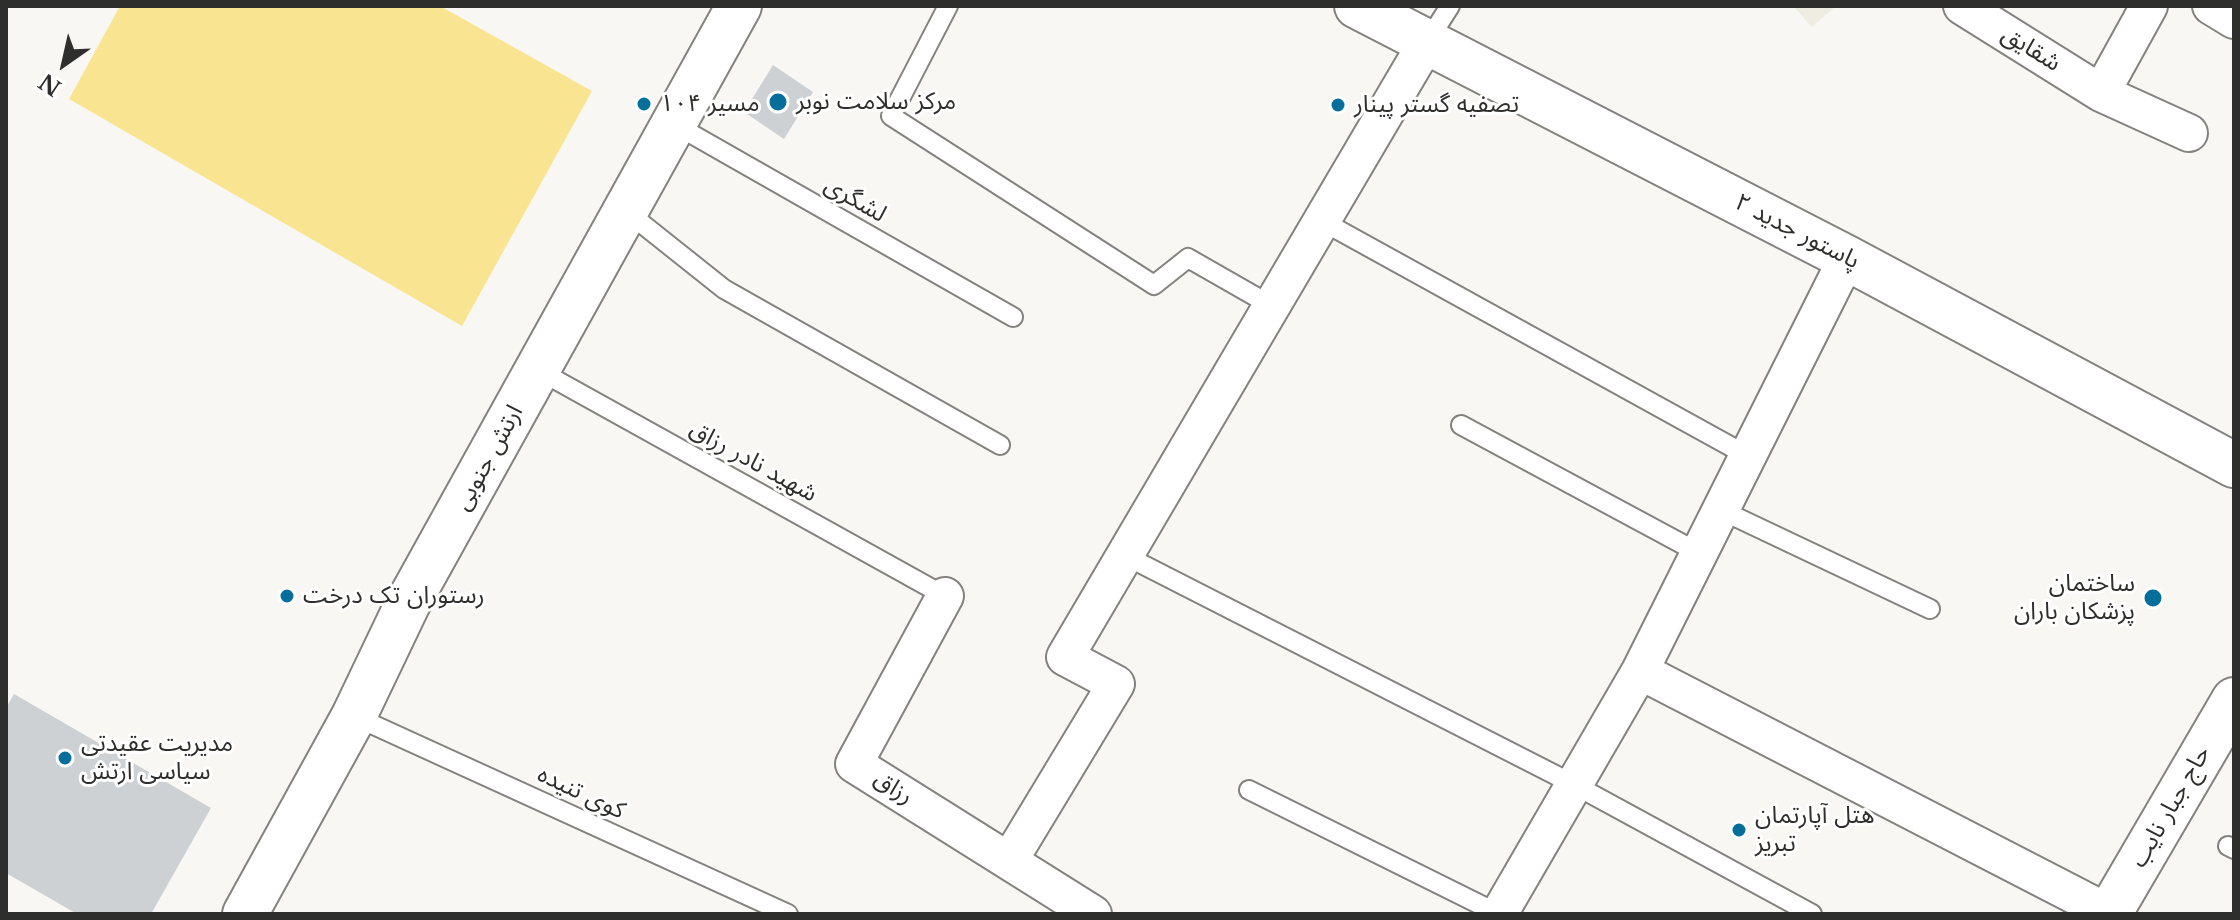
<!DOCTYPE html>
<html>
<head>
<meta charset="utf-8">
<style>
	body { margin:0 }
	#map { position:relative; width:2240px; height:920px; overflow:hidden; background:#f8f7f3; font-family:"Libre Baskerville",serif }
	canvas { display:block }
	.frame { position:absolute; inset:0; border:8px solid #2e2e2c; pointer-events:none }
	.north { position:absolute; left:24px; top:24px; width:80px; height:80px; -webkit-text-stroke:6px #fff; paint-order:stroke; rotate:214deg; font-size:22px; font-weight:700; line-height:32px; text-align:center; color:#2e2e2c }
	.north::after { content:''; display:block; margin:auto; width:28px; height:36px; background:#2e2e2c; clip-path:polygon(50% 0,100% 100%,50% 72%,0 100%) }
</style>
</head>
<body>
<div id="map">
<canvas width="2240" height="920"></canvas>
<div class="frame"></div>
<div class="north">N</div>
</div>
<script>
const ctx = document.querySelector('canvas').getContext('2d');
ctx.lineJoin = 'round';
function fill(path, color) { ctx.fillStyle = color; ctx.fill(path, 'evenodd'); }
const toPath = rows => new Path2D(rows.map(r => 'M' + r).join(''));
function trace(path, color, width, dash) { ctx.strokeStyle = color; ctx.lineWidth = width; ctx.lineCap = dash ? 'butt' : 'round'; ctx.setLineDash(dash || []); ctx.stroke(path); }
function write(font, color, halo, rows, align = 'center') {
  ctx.font = font + ' "Libre Baskerville","Noto Sans Arabic",serif'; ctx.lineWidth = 6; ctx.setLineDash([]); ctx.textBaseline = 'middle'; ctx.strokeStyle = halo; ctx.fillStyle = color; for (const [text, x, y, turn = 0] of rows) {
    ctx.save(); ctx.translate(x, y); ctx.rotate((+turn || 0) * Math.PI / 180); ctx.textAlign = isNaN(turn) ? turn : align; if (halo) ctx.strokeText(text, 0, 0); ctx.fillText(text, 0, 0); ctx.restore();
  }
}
const built = toPath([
	[1793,6,1836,6,1812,27]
]);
const green = toPath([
	[120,6,440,6,592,91,462,326,69,99]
]);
const building = toPath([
	[773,65,813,92,784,139,744,112],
	[14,694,211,808,151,914,77,914,6,873,6,708]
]);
const lane = toPath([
	[948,6,891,116,1154,285,1188,258,1272,306],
	[1427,42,1450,6],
	[674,124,1013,317],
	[626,211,724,289,1000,445],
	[1322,221,1748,456],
	[538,370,945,596],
	[1461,425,1699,553],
	[1721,510,1930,609],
	[1126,556,1573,784,1812,914],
	[354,716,788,914],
	[1249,790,1499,914],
	[2228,846,2234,849]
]);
const street = toPath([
	[1962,6,2101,93],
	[2149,6,2101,93,2189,133],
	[2211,6,2234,20],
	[945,596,854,764,1093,914],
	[1640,671,2109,913],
	[1009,861,1116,684,1065,657,1427,42],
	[1499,914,1640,671,1847,258]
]);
const secondary = toPath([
	[2109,914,2234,700]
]);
const primary = toPath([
	[1357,6,1847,258,2234,465],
	[245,914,354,716,408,603,739,6]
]);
const markers = [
	[778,102,10,"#066e9b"],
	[644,104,8,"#066e9b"],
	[1338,105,8,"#066e9b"],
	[287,596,8,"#066e9b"],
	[2153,598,10,"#066e9b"],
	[65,758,8,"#066e9b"],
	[1739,830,8,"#066e9b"]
];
const streetNames = [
	["شقایق",2031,49,32],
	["لشگری",855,200,30],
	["پاستور جدید ۲",1797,232,27],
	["ارتش جنوبی",489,458,-61],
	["شهید نادر رزاق",753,462,29],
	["رزاق",893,788,32],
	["کوی تنیده",581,793,25],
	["حاج جبار نایب",2171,807,-60]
];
const poiNames = [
	["مرکز سلامت نوبر",796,102],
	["مسیر ۱۰۴",660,104],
	["تصفیه گستر پینار",1354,105],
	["ساختمان",2135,584,"right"],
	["پزشکان باران",2135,612,"right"],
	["رستوران تک درخت",303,596],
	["مدیریت عقیدتی",81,744],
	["سیاسی ارتش",81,772],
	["هتل آپارتمان",1755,816],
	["تبریز",1755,844]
];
fill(built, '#efede1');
fill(green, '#f9e591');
fill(building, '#cdd1d3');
trace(lane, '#83827f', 22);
trace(street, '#83827f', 40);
trace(secondary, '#83827f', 48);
trace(primary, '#83827f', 48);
trace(lane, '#fff', 18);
trace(street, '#fff', 36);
trace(secondary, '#fff', 44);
trace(primary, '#fff', 44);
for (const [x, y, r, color] of markers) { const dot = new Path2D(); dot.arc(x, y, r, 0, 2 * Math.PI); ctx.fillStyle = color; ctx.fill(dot); trace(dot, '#fff', 3); }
write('24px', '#2e2e2c', '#fff', streetNames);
write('24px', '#2e2e2c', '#fff', poiNames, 'left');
</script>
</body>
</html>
